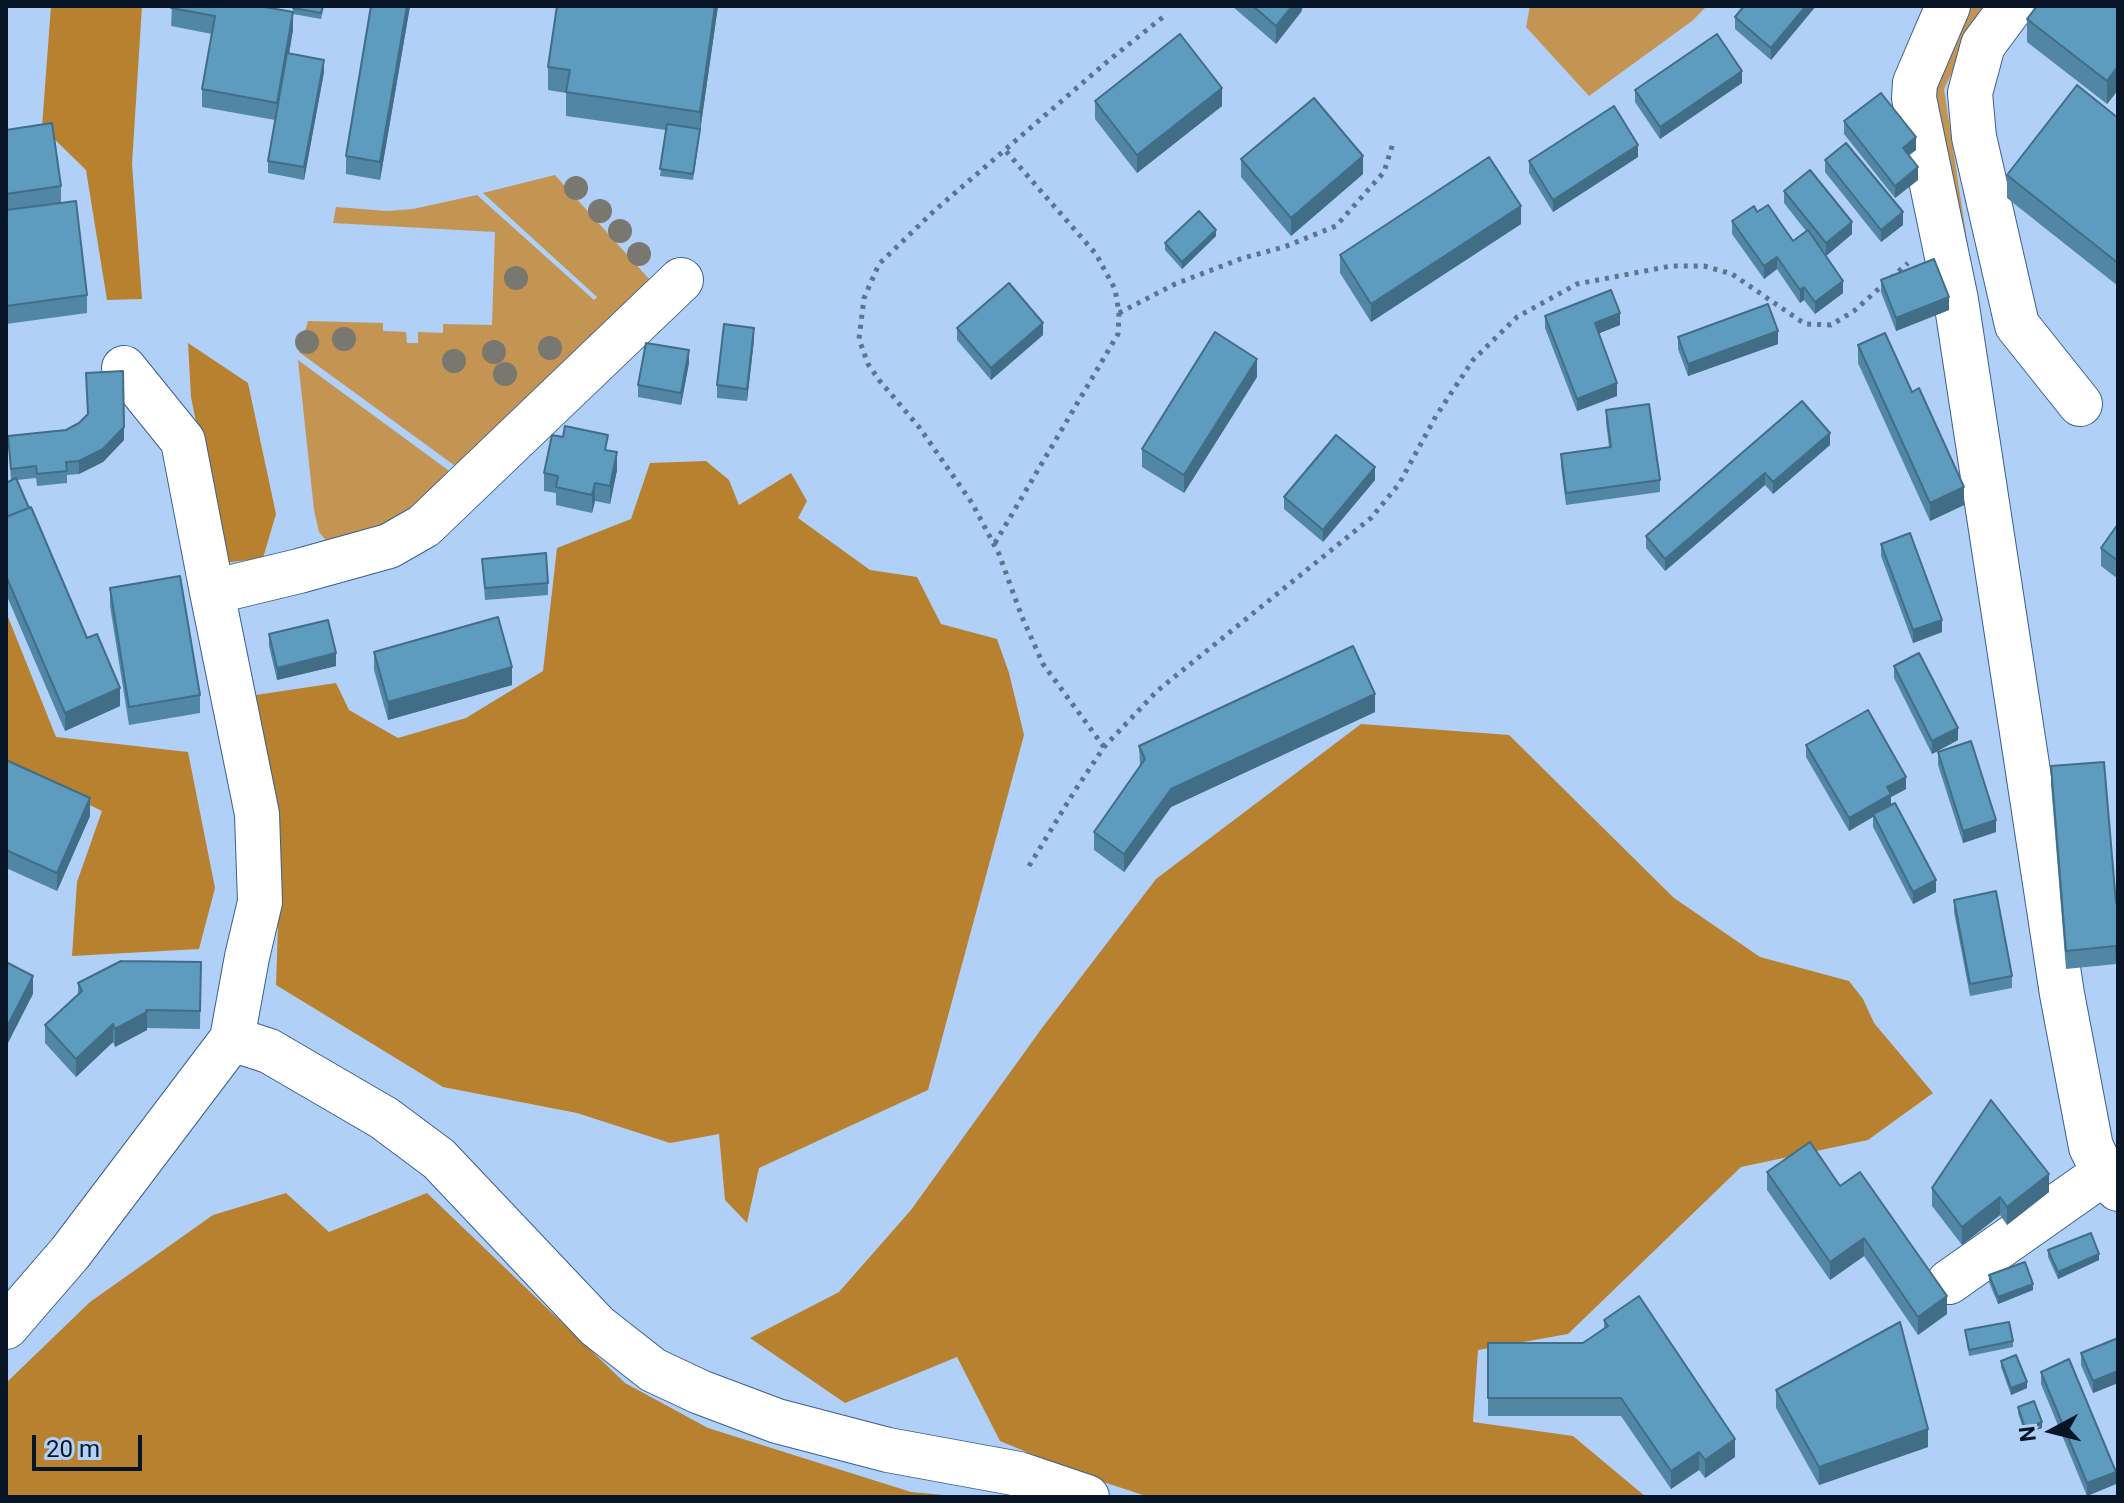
<!DOCTYPE html>
<html>
<head>
<meta charset="utf-8">
<style>
	body { margin:0 }
	#map { position:relative; width:2124px; height:1503px; overflow:hidden; background:#b0d0f8; font-family:Roboto,sans-serif }
	canvas { display:block }
	.frame { position:absolute; inset:0; border:8px solid #071526; pointer-events:none }
	.north { position:absolute; left:2012px; top:1391px; width:80px; height:80px; -webkit-text-stroke:6px #b0d0f8; paint-order:stroke; rotate:263deg; font-size:22px; font-weight:700; line-height:32px; text-align:center; color:#071526 }
	.north::after { content:''; display:block; margin:auto; width:28px; height:36px; background:#071526; clip-path:polygon(50% 0,100% 100%,50% 72%,0 100%) }
	.scale { position:absolute; left:32px; top:1435px; width:110px; height:36px; box-sizing:border-box; border:4px solid #071526; border-top:0; padding-left:10px; font-size:24px; line-height:28px; white-space:nowrap; color:#071526; -webkit-text-stroke:6px #b0d0f8; paint-order:stroke }
</style>
</head>
<body>
<div id="map">
<canvas width="2124" height="1503"></canvas>
<div class="frame"></div>
<div class="north">N</div>
<div class="scale">20 m</div>
</div>
<script>
const ctx = document.querySelector('canvas').getContext('2d');
ctx.lineJoin = 'round';
function fill(path, color) { ctx.fillStyle = color; ctx.fill(path, 'evenodd'); }
const toPath = rows => new Path2D(rows.map(r => 'M' + r).join(''));
function trace(path, color, width, dash) { ctx.strokeStyle = color; ctx.lineWidth = width; ctx.lineCap = dash ? 'butt' : 'round'; ctx.setLineDash(dash || []); ctx.stroke(path); }
const green = toPath([
	[1530,6,1707,6,1692,21,1589,96,1526,27],
	[1965,6,1983,6,1944,89,1976,300,1928,91],
	[555,175,650,280,458,468,299,352,308,321,383,323,383,331,406,332,407,343,418,343,418,332,443,333,443,324,492,325,495,232,333,223,336,207,387,211,413,209,477,195,594,300,597,297,483,193],
	[298,360,452,473,405,519,329,544,319,532,314,510]
]);
const forest = toPath([
	[51,6,142,6,132,164,142,299,107,300,86,170,42,127],
	[188,343,248,383,276,514,263,558,224,563,191,397],
	[706,461,729,480,739,505,791,473,807,501,798,518,870,570,917,577,941,624,997,639,1009,673,1024,735,928,1090,759,1168,747,1223,725,1200,719,1134,670,1143,577,1113,443,1087,276,985,280,867,249,696,336,683,349,710,398,738,466,718,543,671,557,548,631,519,650,463],
	[6,612,56,737,188,752,215,888,199,949,72,956,77,882,102,811,10,766,6,760],
	[1361,724,1509,735,1674,898,1760,957,1849,981,1863,999,1874,1023,1933,1093,1868,1140,1741,1167,1568,1334,1478,1350,1473,1422,1573,1436,1646,1497,1149,1497,1082,1475,1000,1441,957,1357,845,1403,750,1338,839,1292,911,1210,1042,1028,1156,879],
	[286,1193,329,1232,427,1193,625,1383,708,1428,911,1492,964,1497,6,1497,6,1383,90,1302,213,1215]
]);
const path = toPath([
	[1891,278,1908,263],
	[1119,313,1175,284,1243,258,1284,247,1336,226,1384,172,1393,143],
	[995,543,1118,334,1119,313,1115,289,1096,254,1005,150],
	[1104,747,1043,664,1022,617,999,554,972,503,919,427,879,380,868,364,859,339,864,298,879,264,934,211,1108,61,1163,17],
	[1029,866,1074,792,1104,747,1157,691,1371,518,1399,484,1436,416,1473,360,1517,317,1577,284,1671,266,1704,266,1732,274,1805,324,1831,325,1854,311,1884,284]
]);
const minor = toPath([
	[1948,6,1915,83,1914,98,1956,300,2062,994,2091,1147,2104,1173,2118,1189],
	[2012,6,1983,45,1970,93,1974,137,2017,325,2080,404],
	[124,368,183,441,212,592],
	[232,1039,247,957,260,902,257,814,212,592,299,571,389,546,424,526,681,280],
	[1949,1282,2104,1173],
	[6,1327,70,1253,232,1039,269,1051,384,1118,439,1159,597,1326,653,1370,700,1392,777,1421,888,1450,1019,1474,1087,1497]
]);
const trees = [
	[576,188],
	[600,211],
	[620,231],
	[639,254],
	[516,278],
	[344,339],
	[307,342],
	[550,348],
	[494,352],
	[454,361],
	[505,374]
];
const wall = toPath([
	[172,6,293,12,293,6,324,6,321,19,293,14,293,30,289,54,324,72,304,180,268,173,268,161,275,120,202,107,202,89,212,34,171,26],
	[410,6,380,180,346,174,346,156],
	[718,6,693,180,660,176,666,130,566,116,566,93,548,90,548,67],
	[1232,6,1303,6,1301,12,1276,44],
	[1816,6,1771,60,1735,29,1735,17],
	[2118,6,2118,90,2107,104,2027,42,2027,19],
	[1742,83,1660,139,1635,102,1635,90],
	[1095,101,1222,106,1137,173,1095,119],
	[2118,118,2118,286,2007,198,2007,175],
	[1844,121,1916,150,1909,155,1918,180,1895,198,1844,134],
	[6,130,61,186,61,203,87,295,87,313,6,324],
	[1638,157,1553,212,1529,173,1529,161],
	[1241,159,1363,174,1291,236,1241,177],
	[1825,160,1903,225,1881,242,1825,172],
	[1784,191,1852,234,1826,256,1843,293,1815,314,1804,300,1800,303,1777,269,1764,279,1732,234,1732,221,1757,212,1793,241,1806,231,1784,203],
	[1521,224,1371,322,1340,273,1340,255],
	[1216,236,1182,269,1165,250,1165,243],
	[1881,280,1949,310,1896,331,1881,292],
	[1545,316,1620,325,1599,333,1617,396,1577,411,1545,328],
	[957,328,1043,335,991,380,957,340],
	[1678,337,1778,344,1688,376,1678,349],
	[754,340,747,401,717,398,717,385],
	[1858,345,1912,392,1964,505,1930,521,1858,363],
	[689,363,681,405,638,397,638,385],
	[1257,377,1184,493,1142,467,1142,449],
	[1802,401,1830,445,1773,494,1765,485,1665,571,1646,548,1646,536],
	[1606,410,1660,480,1660,492,1566,505,1561,466,1561,454,1609,447,1606,422],
	[8,436,124,440,103,462,79,474,67,475,67,483,37,486,36,478,17,480,87,638,120,706,65,731,6,594,6,483,11,481],
	[608,451,617,470,610,504,595,501,592,513,556,505,556,493,544,491,544,473],
	[1375,480,1323,542,1284,509,1284,497],
	[2118,524,2118,579,2101,566,2101,548],
	[1881,544,1942,632,1913,643,1881,556],
	[482,559,548,583,548,595,485,600],
	[110,588,200,695,200,713,129,725,110,606],
	[269,634,336,666,277,680,269,646],
	[374,652,512,685,388,720,374,670],
	[1894,666,1958,740,1932,754,1894,678],
	[1375,712,1171,807,1124,872,1094,850,1094,832,1140,766,1139,746],
	[1806,745,1906,789,1891,797,1891,805,1936,892,1913,904,1873,827,1873,817,1849,831,1806,757],
	[1938,752,1996,832,1963,843,1938,765],
	[6,760,90,816,57,891,6,868],
	[2051,766,2116,903,2118,903,2118,991,2116,964,2066,969,2051,784],
	[1954,900,2012,976,2012,988,1970,996,1954,912],
	[201,962,200,1029,147,1028,147,1030,115,1047,113,1042,76,1077,45,1043,45,1025,78,995,78,983],
	[1767,1172,1840,1186,1947,1314,1918,1335,1864,1256,1830,1280,1767,1190],
	[1932,1188,2049,1192,2007,1225,2000,1215,1962,1245,1932,1206],
	[2048,1250,2099,1260,2058,1279,2048,1257],
	[1989,1275,2033,1290,1998,1304,1989,1282],
	[1604,1320,1735,1457,1705,1478,1699,1470,1671,1489,1621,1416,1488,1416,1488,1343,1583,1343,1604,1329],
	[1965,1330,2013,1341,2013,1347,1969,1356],
	[2118,1338,2118,1383,2093,1393,2081,1365,2081,1353],
	[2001,1361,2027,1388,2011,1395,2001,1367],
	[2041,1372,2116,1484,2087,1496,2041,1384],
	[1776,1390,1928,1447,1819,1485,1776,1408],
	[2018,1407,2042,1428,2025,1434,2018,1413]
]);
const shadedWall = toPath([
	[407,6,410,6,380,180,380,162],
	[715,6,718,6,693,180,700,129,700,112],
	[1292,6,1303,6,1301,12,1276,44,1276,26],
	[1806,6,1816,6,1771,60,1771,48],
	[293,12,293,30,277,121,277,103],
	[324,60,324,72,304,180,304,167],
	[2118,66,2118,90,2107,104,2107,81],
	[1742,71,1742,83,1660,139,1660,127],
	[1222,88,1222,106,1137,173,1137,155],
	[1916,137,1916,150,1903,160,1903,148],
	[1638,145,1638,157,1553,212,1553,200],
	[1363,156,1363,174,1291,236,1291,218],
	[1918,167,1918,180,1895,198,1895,186],
	[1521,206,1521,224,1371,322,1371,304],
	[1903,212,1903,225,1881,242,1881,230],
	[1852,222,1852,234,1826,256,1826,243],
	[1216,230,1216,236,1182,269,1182,262],
	[1777,257,1777,269,1764,279,1764,266],
	[1843,281,1843,293,1815,314,1815,302],
	[1804,287,1804,300,1800,303,1800,290],
	[1949,297,1949,310,1896,331,1896,318],
	[1620,313,1620,325,1595,335,1595,323],
	[1043,323,1043,335,991,380,991,368],
	[754,328,754,340,747,401,747,389],
	[1778,331,1778,344,1688,376,1688,364],
	[689,350,689,363,681,405,681,393],
	[1257,359,1257,377,1184,493,1184,475],
	[1617,383,1617,396,1577,411,1577,399],
	[124,427,124,440,103,462,79,474,79,461],
	[1830,433,1830,445,1773,494,1773,482],
	[617,452,617,470,610,504,610,486],
	[1375,467,1375,480,1323,542,1323,530],
	[1765,473,1765,485,1665,571,1665,559],
	[595,483,595,501,592,513,592,495],
	[1964,487,1964,505,1930,521,1930,503],
	[1942,620,1942,632,1913,643,1913,630],
	[336,653,336,666,277,680,277,668],
	[512,667,512,685,388,720,388,702],
	[120,688,120,706,65,731,65,713],
	[1375,694,1375,712,1171,807,1124,872,1124,854,1171,789],
	[1958,728,1958,740,1932,754,1932,741],
	[1906,777,1906,789,1891,797,1891,806,1849,831,1849,818,1887,787],
	[90,798,90,816,57,891,57,873],
	[1996,820,1996,832,1963,843,1963,831],
	[1936,880,1936,892,1913,904,1913,892],
	[33,976,33,994,6,1047,6,1029],
	[147,1012,147,1030,115,1047,115,1029],
	[113,1024,113,1042,76,1077,76,1059],
	[2049,1174,2049,1192,2007,1225,2007,1207],
	[2000,1197,2000,1215,1962,1245,1962,1227],
	[1864,1238,1864,1256,1830,1280,1830,1262],
	[2099,1254,2099,1260,2058,1279,2058,1272],
	[2033,1284,2033,1290,1998,1304,1998,1297],
	[1947,1296,1947,1314,1918,1335,1918,1317],
	[2118,1371,2118,1383,2093,1393,2093,1381],
	[2027,1382,2027,1388,2011,1395,2011,1388],
	[2042,1422,2042,1428,2025,1434,2025,1428],
	[1928,1429,1928,1447,1819,1485,1819,1467],
	[1735,1439,1735,1457,1705,1478,1705,1460],
	[1699,1452,1699,1470,1671,1489,1671,1471],
	[2116,1472,2116,1484,2087,1496,2087,1483]
]);
const building = toPath([
	[172,6,259,6,293,12,277,103,202,89,215,16,171,8,172,6],
	[293,6,323,6,321,13,293,8,293,6],
	[371,6,407,6,380,162,346,156,371,6],
	[557,6,715,6,700,112,566,92,570,70,548,67,557,6],
	[1253,6,1292,6,1276,26,1253,6],
	[1744,6,1806,6,1771,48,1735,17,1744,6],
	[2037,6,2118,6,2118,66,2107,81,2027,19,2037,6],
	[1180,34,1222,88,1137,155,1095,101,1180,34],
	[1717,34,1742,71,1660,127,1635,90,1717,34],
	[287,53,324,60,304,167,268,161,287,53],
	[2077,85,2118,118,2118,263,2007,175,2077,85],
	[1881,93,1916,137,1903,148,1918,167,1895,186,1844,121,1881,93],
	[1314,98,1363,156,1291,218,1241,159,1314,98],
	[1614,106,1638,145,1553,200,1529,161,1614,106],
	[52,123,61,186,6,194,6,130,52,123],
	[667,124,700,129,693,174,660,169,667,124],
	[1846,143,1903,212,1881,230,1825,160,1846,143],
	[1489,157,1521,206,1371,304,1340,255,1489,157],
	[1810,170,1852,222,1826,243,1784,191,1810,170],
	[76,201,87,295,6,306,6,210,76,201],
	[1768,205,1793,241,1808,230,1843,281,1815,302,1804,287,1800,290,1777,257,1764,266,1732,221,1754,206,1757,212,1768,205],
	[1199,211,1216,230,1182,262,1165,243,1199,211],
	[1934,259,1949,297,1896,318,1881,280,1934,259],
	[1009,283,1043,323,991,368,957,328,1009,283],
	[1611,290,1620,313,1595,323,1617,383,1577,399,1545,316,1611,290],
	[1768,304,1778,331,1688,364,1678,337,1768,304],
	[724,324,754,328,747,389,717,385,724,324],
	[1215,332,1257,359,1184,475,1142,449,1215,332],
	[1885,333,1912,392,1919,388,1964,487,1930,503,1858,345,1885,333],
	[646,343,689,350,681,393,638,385,646,343],
	[123,371,124,427,103,449,79,461,66,462,67,471,37,474,36,466,11,469,8,436,66,430,79,423,88,414,86,373,123,371],
	[1802,401,1830,433,1773,482,1765,473,1665,559,1646,536,1802,401],
	[1649,404,1660,480,1566,493,1561,454,1611,447,1606,410,1649,404],
	[565,426,608,435,605,450,617,452,610,486,595,483,592,495,556,487,558,476,544,473,552,435,563,437,565,426],
	[1336,435,1375,467,1323,530,1284,497,1336,435],
	[16,478,29,508,6,517,6,483,16,478],
	[31,507,87,638,97,634,120,688,65,713,6,576,6,517,31,507],
	[2118,524,2118,561,2101,548,2118,524],
	[1910,533,1942,620,1913,630,1881,544,1910,533],
	[546,553,548,583,485,588,482,559,546,553],
	[180,576,200,695,129,707,110,588,180,576],
	[498,617,512,667,388,702,374,652,498,617],
	[328,620,336,653,277,668,269,634,328,620],
	[1353,646,1375,694,1171,789,1124,854,1094,832,1145,759,1139,746,1353,646],
	[1919,653,1958,728,1932,741,1894,666,1919,653],
	[1868,710,1906,777,1887,787,1891,794,1849,818,1806,745,1868,710],
	[1971,741,1996,820,1963,831,1938,752,1971,741],
	[6,760,90,798,57,873,6,850,6,760],
	[2104,762,2116,903,2118,903,2118,973,2116,946,2066,951,2051,766,2104,762],
	[1895,803,1936,880,1913,892,1873,814,1895,803],
	[1996,891,2012,976,1970,984,1954,900,1996,891],
	[121,961,201,962,200,1011,146,1010,147,1012,115,1029,113,1024,76,1059,45,1025,82,991,78,983,121,961],
	[6,962,33,976,6,1029,6,962],
	[1991,1100,2049,1174,2007,1207,2000,1197,1962,1227,1932,1188,1991,1100],
	[1810,1142,1840,1186,1860,1172,1947,1296,1918,1317,1864,1238,1830,1262,1767,1172,1810,1142],
	[2091,1233,2099,1254,2058,1272,2048,1250,2091,1233],
	[2025,1262,2033,1284,1998,1297,1989,1275,2025,1262],
	[1639,1296,1735,1439,1705,1460,1699,1452,1671,1471,1621,1398,1488,1398,1488,1343,1583,1343,1608,1326,1604,1320,1639,1296],
	[1900,1322,1928,1429,1819,1467,1776,1390,1900,1322],
	[2009,1322,2013,1341,1969,1350,1965,1330,2009,1322],
	[2118,1338,2118,1371,2093,1381,2081,1353,2118,1338],
	[2016,1355,2027,1382,2011,1388,2001,1361,2016,1355],
	[2069,1359,2116,1472,2087,1483,2041,1372,2069,1359],
	[2034,1401,2042,1422,2025,1428,2018,1407,2034,1401]
]);
fill(green, '#c39452');
fill(forest, '#b7812f');
trace(minor, '#3b608b', 46);
trace(path, '#5d7491', 5, [4, 6]);
trace(minor, '#fff', 44);
ctx.fillStyle = '#787770';
for (const [x, y] of trees) { ctx.beginPath(); ctx.arc(x, y, 12, 0, 2 * Math.PI); ctx.fill(); }
fill(wall, '#5186a4');
fill(shadedWall, '#426d86');
fill(building, '#5e9cbf');
trace(building, '#426d86', 2);
</script>
</body>
</html>
